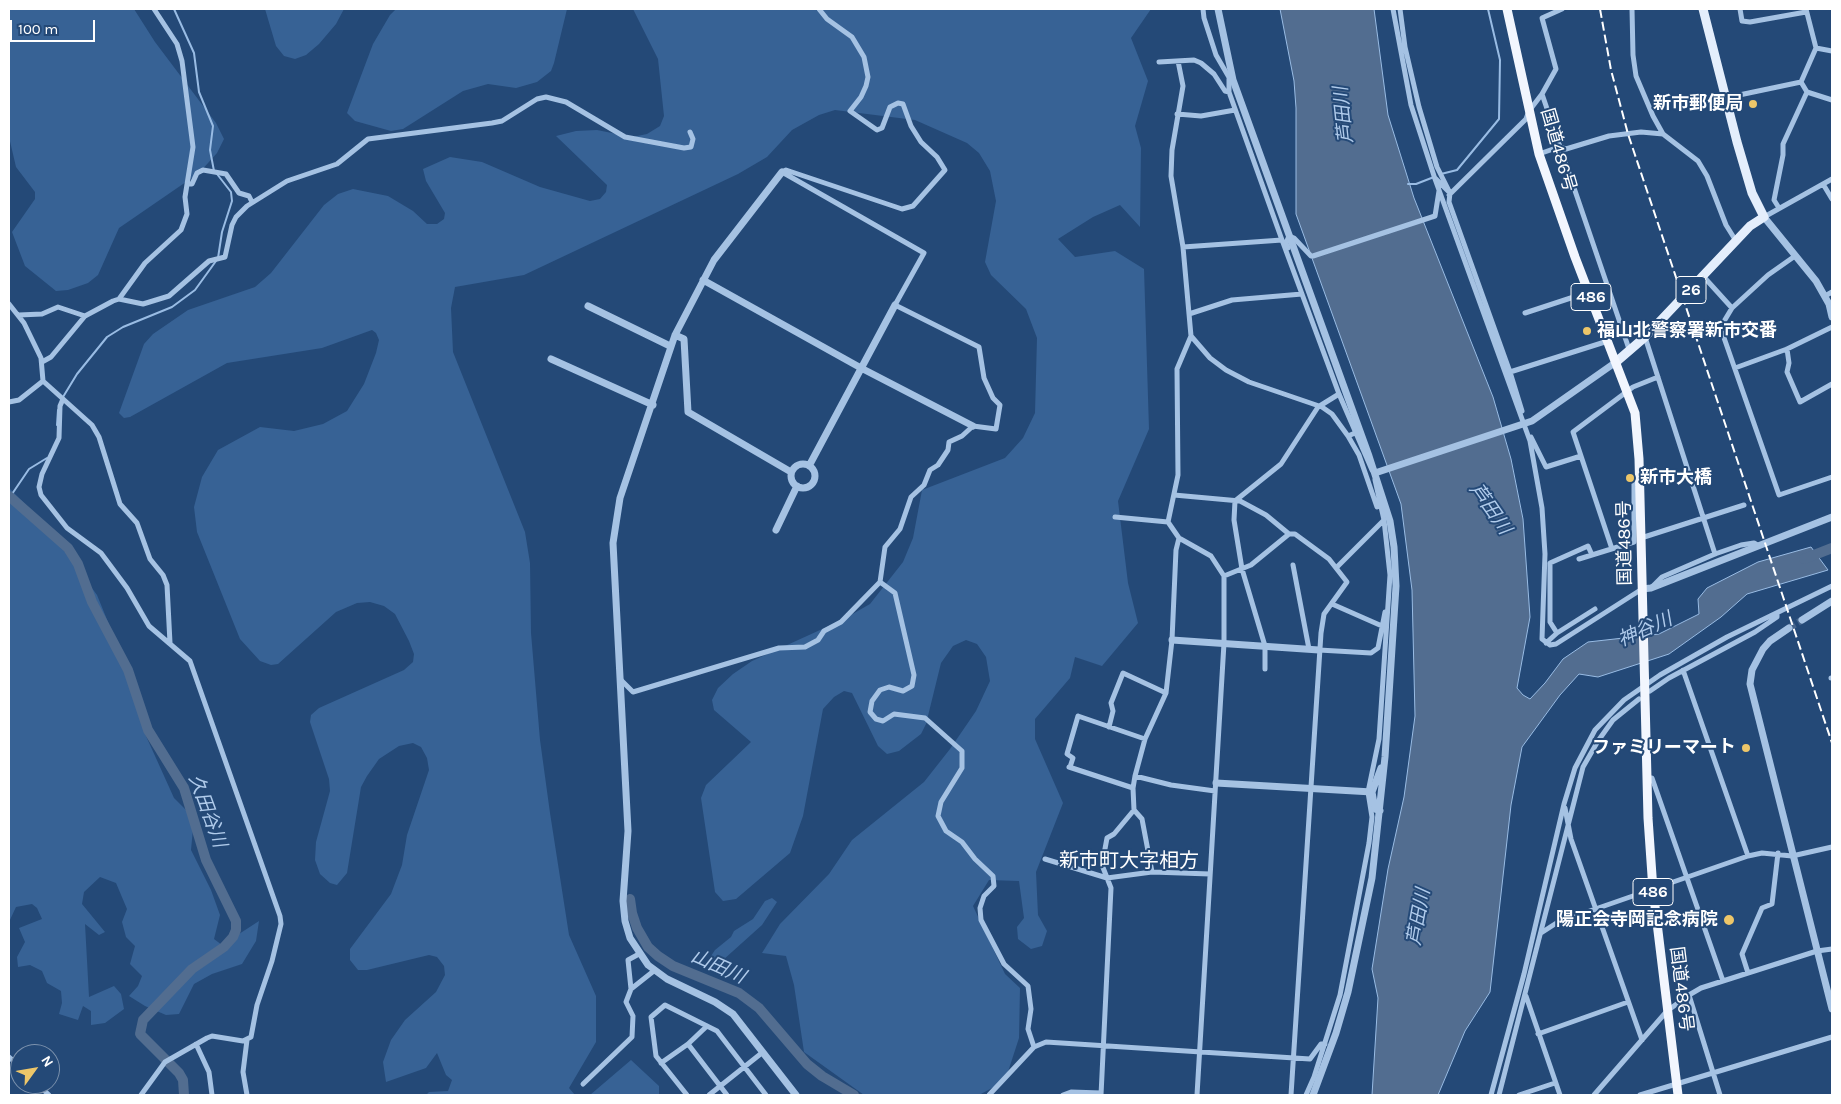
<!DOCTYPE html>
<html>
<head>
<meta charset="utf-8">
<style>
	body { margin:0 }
	#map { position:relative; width:1841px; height:1104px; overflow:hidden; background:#244977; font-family:Karla,sans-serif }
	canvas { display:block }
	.frame { position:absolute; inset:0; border:10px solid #fff; pointer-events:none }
	.north { position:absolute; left:10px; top:1044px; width:50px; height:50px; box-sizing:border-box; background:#244977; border:1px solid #7c92ad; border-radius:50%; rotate:58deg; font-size:14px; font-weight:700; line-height:20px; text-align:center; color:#fff }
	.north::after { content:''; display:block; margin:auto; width:18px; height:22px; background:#edc669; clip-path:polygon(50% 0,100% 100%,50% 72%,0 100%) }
	.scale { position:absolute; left:10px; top:20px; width:85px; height:22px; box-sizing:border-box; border:2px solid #fff; border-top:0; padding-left:6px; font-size:15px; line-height:18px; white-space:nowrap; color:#fff; -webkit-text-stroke:4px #244977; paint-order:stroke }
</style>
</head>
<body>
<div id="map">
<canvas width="1841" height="1104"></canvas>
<div class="frame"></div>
<div class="north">N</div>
<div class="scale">100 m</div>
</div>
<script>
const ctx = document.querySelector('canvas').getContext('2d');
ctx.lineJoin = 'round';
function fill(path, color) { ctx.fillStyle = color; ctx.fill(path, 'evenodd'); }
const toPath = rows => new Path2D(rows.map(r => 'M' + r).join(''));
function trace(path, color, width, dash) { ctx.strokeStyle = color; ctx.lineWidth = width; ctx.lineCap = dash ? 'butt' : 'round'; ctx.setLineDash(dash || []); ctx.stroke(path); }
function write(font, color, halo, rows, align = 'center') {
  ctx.font = font + ' Karla,"Noto Sans JP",sans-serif'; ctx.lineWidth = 4; ctx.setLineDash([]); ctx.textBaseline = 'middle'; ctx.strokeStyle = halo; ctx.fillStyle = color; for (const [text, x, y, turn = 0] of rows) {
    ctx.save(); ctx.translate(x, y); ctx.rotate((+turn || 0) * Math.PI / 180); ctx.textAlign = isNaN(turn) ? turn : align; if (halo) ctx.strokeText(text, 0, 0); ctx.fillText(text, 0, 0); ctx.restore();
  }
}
const green = toPath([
	[9,9,134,9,155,42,216,123,224,139,217,153,199,173,119,228,98,275,88,283,68,290,56,291,25,266,12,232,35,199,35,192,16,167,9,137],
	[265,9,344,9,336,24,319,44,306,55,295,59,284,56,276,46],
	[396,9,567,9,554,63,551,71,537,82,516,88,488,84,463,91,403,129,391,131,355,121,347,113,373,44,390,15],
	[633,9,1151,9,1131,38,1148,81,1135,126,1141,148,1140,227,1120,205,1093,217,1058,239,1075,257,1115,251,1144,269,1149,429,1118,501,1128,583,1138,623,1102,666,1075,657,1070,678,1035,719,1035,739,1063,803,1036,872,1038,915,1047,931,1042,946,1031,949,1018,939,1017,927,1024,918,1019,881,989,880,973,906,1005,974,1020,988,1019,1038,1005,1081,979,1095,864,1095,804,1052,794,985,786,956,762,953,780,924,829,874,852,840,924,782,950,749,976,711,990,681,986,657,977,644,966,640,953,646,941,663,926,724,921,734,899,751,887,754,878,746,852,693,844,691,834,697,823,709,803,816,790,853,736,899,723,901,715,892,701,798,706,785,751,742,714,710,712,700,718,688,733,674,752,661,842,620,870,604,903,562,913,538,922,490,1005,458,1023,438,1035,413,1037,338,1026,309,991,275,985,262,996,201,990,171,979,153,967,143,915,120,835,110,819,115,792,130,767,157,738,174,524,275,455,287,451,308,453,352,525,532,530,563,531,633,540,740,550,813,569,935,596,996,596,1042,569,1088,575,1095,426,1095,429,1092,448,1091,452,1080,446,1075,437,1053,426,1068,386,1082,383,1062,391,1040,405,1020,436,992,445,975,444,966,437,957,429,955,367,970,358,970,350,960,350,949,391,894,402,865,407,835,429,770,427,758,421,747,413,743,399,746,379,759,367,776,361,787,347,873,337,885,330,883,320,874,315,860,316,842,330,791,329,779,310,722,311,715,319,708,404,670,413,662,414,654,409,641,395,614,384,606,370,602,357,603,336,612,278,664,271,665,260,661,240,639,197,532,194,507,202,477,218,450,260,427,294,431,323,424,347,411,364,384,376,353,379,340,376,333,372,330,322,348,227,363,130,417,124,418,119,413,144,344,153,334,188,310,255,287,271,273,324,205,338,194,353,189,388,196,413,211,427,224,437,224,444,219,445,213,426,181,423,169,450,157,482,162,540,187,590,201,600,199,606,192,607,185,556,136,576,131,597,130,632,137,647,134,660,126,664,116,658,59],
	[9,488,44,523,97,595,123,659,146,736,174,798,194,818,191,850,211,890,220,915,214,939,222,945,259,921,256,941,242,964,212,974,194,984,179,1014,166,1015,145,1006,129,996,138,986,142,976,130,964,135,946,126,937,122,922,127,909,116,883,100,877,84,892,82,904,105,932,99,935,85,924,89,997,114,986,121,994,124,1009,105,1023,91,1025,91,1011,83,1006,78,1020,59,1014,62,1003,61,991,47,983,42,971,30,965,18,967,17,957,25,942,19,928,42,919,37,908,32,904,16,907,9,922],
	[772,898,777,902,762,925,713,969,707,962,715,950,731,937,734,931,753,919,765,901],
	[631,1060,659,1086,659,1095,590,1095]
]);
const water = toPath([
	[1280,9,1374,9,1388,115,1414,198,1493,397,1511,459,1523,519,1530,617,1517,688,1523,695,1530,699,1545,683,1563,659,1588,642,1659,634,1699,614,1698,599,1707,588,1758,562,1811,547,1828,570,1747,594,1721,617,1669,654,1598,677,1579,674,1560,695,1522,747,1511,805,1490,992,1465,1031,1438,1095,1372,1095,1378,998,1372,969,1388,869,1404,797,1415,716,1412,590,1401,504,1296,214,1296,108,1294,81,1280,9]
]);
const stream = toPath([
	[174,9,194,53,199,92,213,126,210,150,214,171],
	[217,174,231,192,232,201,222,232,218,258],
	[1441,174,1457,170,1499,119,1500,60,1488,9],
	[1408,184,1416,184,1434,177],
	[63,397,77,374,107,337,123,327,172,307,195,290,216,261],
	[57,425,58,410],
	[10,497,29,469,47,458]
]);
const river = toPath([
	[9,496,68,548,78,564,92,602,128,670,148,730,184,788,206,860,236,921,236,930,233,937,224,947,192,969,143,1020,140,1034,179,1073,183,1080,184,1095],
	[1804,559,1832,548],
	[630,899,632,913,637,928,648,947,658,956,673,966,739,993,759,1008,807,1064,822,1076,854,1095]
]);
const tertiaryTunnel = toPath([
	[1789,628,1802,620]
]);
const minor = toPath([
	[1203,9,1204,18,1216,55,1230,79],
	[1393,9,1411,105,1435,179,1530,441,1542,508,1545,554,1542,639,1550,645,1556,644,1642,589],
	[1400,9,1405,47,1419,107,1437,167,1450,193,1449,202,1510,372,1522,411],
	[1632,9,1633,55,1636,76,1653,116,1663,134,1698,161,1707,176,1726,225,1736,241],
	[1740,9,1742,21,1750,22,1806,12],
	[1816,48,1832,51],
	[1159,62,1194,60,1201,63,1214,74,1225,91,1229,92],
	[1229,79,1229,92,1282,240,1339,394,1372,470],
	[1801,82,1816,48,1806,9],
	[1542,94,1630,352],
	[1725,98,1801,82,1807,92,1832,100],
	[1177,114,1201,116,1235,110],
	[1539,154,1559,147,1566,149,1609,136,1641,132,1663,134],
	[782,172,924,253,895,305,979,347,984,378,993,398,1000,405,996,429,973,426,962,436,949,442,948,450,938,465,930,470,924,485,911,497,900,529,885,547,880,582,895,593,914,675,912,686,903,691,889,687,880,690,872,701,870,712,876,719,883,721,894,714,925,718,962,751,962,768,941,802,938,816,946,831,962,842,975,859,993,876,994,886,984,896,980,908,981,920,1004,964,1028,986,1031,1009,1028,1029,1034,1047],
	[782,172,786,170,902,209,913,206,945,170,937,157,921,142,911,126,903,104,898,103,890,107,882,128,877,130,850,111,861,97,866,86,868,77,864,57,852,37,827,19,819,9],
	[1435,178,1450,193],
	[188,184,192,184,197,173,203,170,226,174,239,193,249,196,252,202],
	[1823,184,1832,199],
	[1449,195,1526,119,1529,111,1542,94,1556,69,1542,18,1562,9],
	[1779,208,1774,200,1783,155,1783,144,1807,92],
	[1764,217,1832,179],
	[1183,247,1282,240],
	[1288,248,1286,243,1289,236,1294,238,1311,256,1313,256,1435,216,1439,191],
	[1795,256,1768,275,1732,308,1723,323,1722,332,1779,495,1832,477],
	[1703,276,1732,308],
	[1825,296,1832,292],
	[119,299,145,263,181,230,187,214,185,197,193,147,182,61,177,44,154,9],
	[9,304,24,323,41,358,43,381,92,425,99,437,120,504,137,523,150,559,163,575,167,585,170,643],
	[1525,313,1589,292],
	[1189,314,1232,300,1302,294],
	[19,315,42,314,58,307,85,316],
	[1191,336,1210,358,1226,370,1249,382,1322,407,1332,414,1348,436,1355,433],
	[1645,337,1715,554],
	[1787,349,1789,363,1787,372,1800,402,1832,384],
	[42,362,51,357,85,316,113,301,119,299,143,304,169,296,209,261,225,257,232,225,236,217,247,206,287,181,337,164,368,139,492,123,502,121,537,99,546,97,566,102,625,137,684,148,691,147,693,139,690,132],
	[1735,368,1787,349,1832,327],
	[1510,372,1608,341],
	[63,399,60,406,59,438,42,474,39,487,41,495,67,528,101,553,127,588,149,626,190,661,280,916,281,924,272,961,257,1005,251,1037,243,1041,212,1036,207,1038,165,1062,141,1095],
	[9,402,19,400,43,381],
	[1348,436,1359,455,1377,507],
	[1531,437,1546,467,1581,456],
	[1174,495,1240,501,1266,515,1289,534,1295,534,1329,559,1347,582,1324,614,1321,633,1291,1095],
	[1168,522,1178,475,1177,369,1191,336,1183,247,1171,176,1172,150,1183,86,1178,61],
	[1179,538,1211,556,1224,576],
	[1641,538,1744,505],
	[1612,549,1573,432,1633,387,1658,377],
	[1579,559,1634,542,1634,484,1640,483],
	[1293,565,1309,649],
	[1337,567,1384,520],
	[1651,588,1662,577,1715,554,1741,545,1754,543,1759,546],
	[1332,604,1382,626],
	[1557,633,1595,609],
	[1546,643,1557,633,1550,622,1550,563,1588,546,1592,555],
	[1319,650,1371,653,1378,648,1385,612],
	[1265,669,1265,646,1242,569,1234,520,1235,501,1281,464,1318,407,1339,394],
	[1683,670,1748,856],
	[1831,678,1832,678],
	[620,679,633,692,779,648,805,647,818,640,824,631,841,622,880,582],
	[1650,691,1669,678,1755,632,1777,617,1777,614],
	[1109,727,1113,711,1111,703,1123,673,1166,693],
	[1069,767,1133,788],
	[1070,767,1073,758,1067,754,1078,716,1145,739],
	[1135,776,1171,785,1215,791],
	[1647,778,1652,778,1723,981],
	[1565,808,1571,839,1642,1040],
	[1134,810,1142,819,1152,872],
	[1045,859,1107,878,1152,872,1210,874],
	[1541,933,1558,922,1748,856,1762,853,1792,856,1832,847],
	[1748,973,1742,954,1762,908,1772,904,1778,853],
	[631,989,655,970],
	[1689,995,1720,1095],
	[1526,996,1560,1095],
	[1538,1034,1628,1002],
	[196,1044,209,1072,212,1095],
	[688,1044,727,1095],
	[9,1057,20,1067],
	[661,1063,688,1044,707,1026],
	[37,1084,49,1095],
	[583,1084,632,1037,633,1016,626,1002,631,989,628,960,639,954],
	[247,1095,243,1072,247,1040],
	[687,1095,656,1056,651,1017,665,1005,717,1031,766,1095],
	[709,1095,763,1052],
	[989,1095,1034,1047,1046,1042,1310,1059,1321,1044,1325,1044],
	[1063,1095,1071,1092,1101,1093],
	[1101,1095,1111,888,1102,865,1107,838,1114,834,1134,810,1133,788,1135,776,1145,739,1166,693,1172,640,1176,550,1179,538,1168,522,1115,517],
	[1197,1095,1224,643,1224,576,1251,565,1289,534],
	[1306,1095,1314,1077,1340,995,1369,843,1372,817,1368,792,1379,739,1390,575,1384,520,1375,480],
	[1491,1095,1524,974,1564,804,1575,768,1595,730,1624,700,1660,675,1727,637,1832,586],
	[1499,1095,1583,767,1598,741,1613,720,1639,699],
	[1519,1095,1555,1083],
	[1594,1095,1667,1011,1689,995,1701,988,1817,951,1832,949],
	[1640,1095,1832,1037]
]);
const tertiary = toPath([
	[1218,9,1233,80,1369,456,1390,521,1394,547,1396,586,1385,757,1372,878,1348,992,1336,1033,1313,1095],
	[782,172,714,260,675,335,620,498,613,543,628,831,623,901,625,921,630,938,648,965,667,979,715,1002,733,1014,796,1095],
	[1764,217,1816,281,1829,304,1832,317],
	[703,280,861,368,973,426],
	[588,306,670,346],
	[675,335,684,339,688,412,791,472],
	[551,359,653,405],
	'791 476a12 12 0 1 1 24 0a12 12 0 1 1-24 0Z',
	[809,466,895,305],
	[1375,473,1532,421,1616,362],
	[776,530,797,486],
	[1642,589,1651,588,1832,517],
	[1802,620,1832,601],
	[1789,628,1770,641,1763,649,1752,670,1750,684,1832,1009],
	[1172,640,1319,650],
	[1216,783,1372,792],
	[1380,811,1375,809,1372,792,1381,768]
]);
const primary = toPath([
	[1616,362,1645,337,1750,226,1764,217,1752,193,1737,142,1703,9]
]);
const trunk = toPath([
	[1507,9,1539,154,1575,257,1635,413,1639,459,1648,818,1653,890,1678,1095]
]);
const rail = toPath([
	[1600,9,1611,70,1628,134,1832,743]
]);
const markers = [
	[1753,104,5,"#edc669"],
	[1587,331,5,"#edc669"],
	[1630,478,5,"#edc669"],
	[1746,748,5,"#edc669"],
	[1729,920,6,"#edc669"]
];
const shields = [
	[1691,290,30],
	[1591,297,40],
	[1653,892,40]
];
const shieldNames = [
	["26",1691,290],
	["486",1591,297],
	["486",1653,892]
];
const poiNames = [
	["新市郵便局",1743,104],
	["福山北警察署新市交番",1597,331,"left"],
	["新市大橋",1640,478,"left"],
	["ファミリーマート",1736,748],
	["陽正会寺岡記念病院",1718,920]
];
const streetNames = [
	["国道486号",1558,150,74],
	["国道486号",1625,543,-91],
	["国道486号",1681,989,83]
];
const waterNames = [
	["芦田川",1344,115,-96],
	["芦田川",1490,509,55],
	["神谷川",1645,630,-24],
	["久田谷川",207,811,70],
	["芦田川",1419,917,-80],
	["山田川",718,967,24]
];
const quarterNames = [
	["新市町大字相方",1129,861]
];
fill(green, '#376295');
fill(water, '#526d90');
trace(water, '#99bce4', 1);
trace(stream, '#99bce4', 2);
trace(river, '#526d90', 10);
trace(tertiaryTunnel, '#45648b', 7, [7, 3.5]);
trace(minor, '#a5c2e3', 5);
trace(tertiary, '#a5c2e3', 7);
trace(primary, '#e4eefc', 9);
trace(trunk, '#f2f6fe', 9);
trace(rail, '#fff', 2, [9, 4]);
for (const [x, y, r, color] of markers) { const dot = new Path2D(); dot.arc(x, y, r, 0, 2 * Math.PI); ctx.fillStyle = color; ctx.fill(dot); trace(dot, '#244977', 2); }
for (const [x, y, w] of shields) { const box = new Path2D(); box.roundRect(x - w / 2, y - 13.5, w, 27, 4); ctx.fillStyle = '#244977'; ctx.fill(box); trace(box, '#fff', 1); }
write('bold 16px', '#fff', null, shieldNames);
write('bold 18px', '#fff', '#244977', poiNames, 'right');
write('18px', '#fff', '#244977', streetNames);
write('italic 19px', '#b0cbeb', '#244977', waterNames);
write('20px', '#fff', '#244977', quarterNames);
</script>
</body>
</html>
